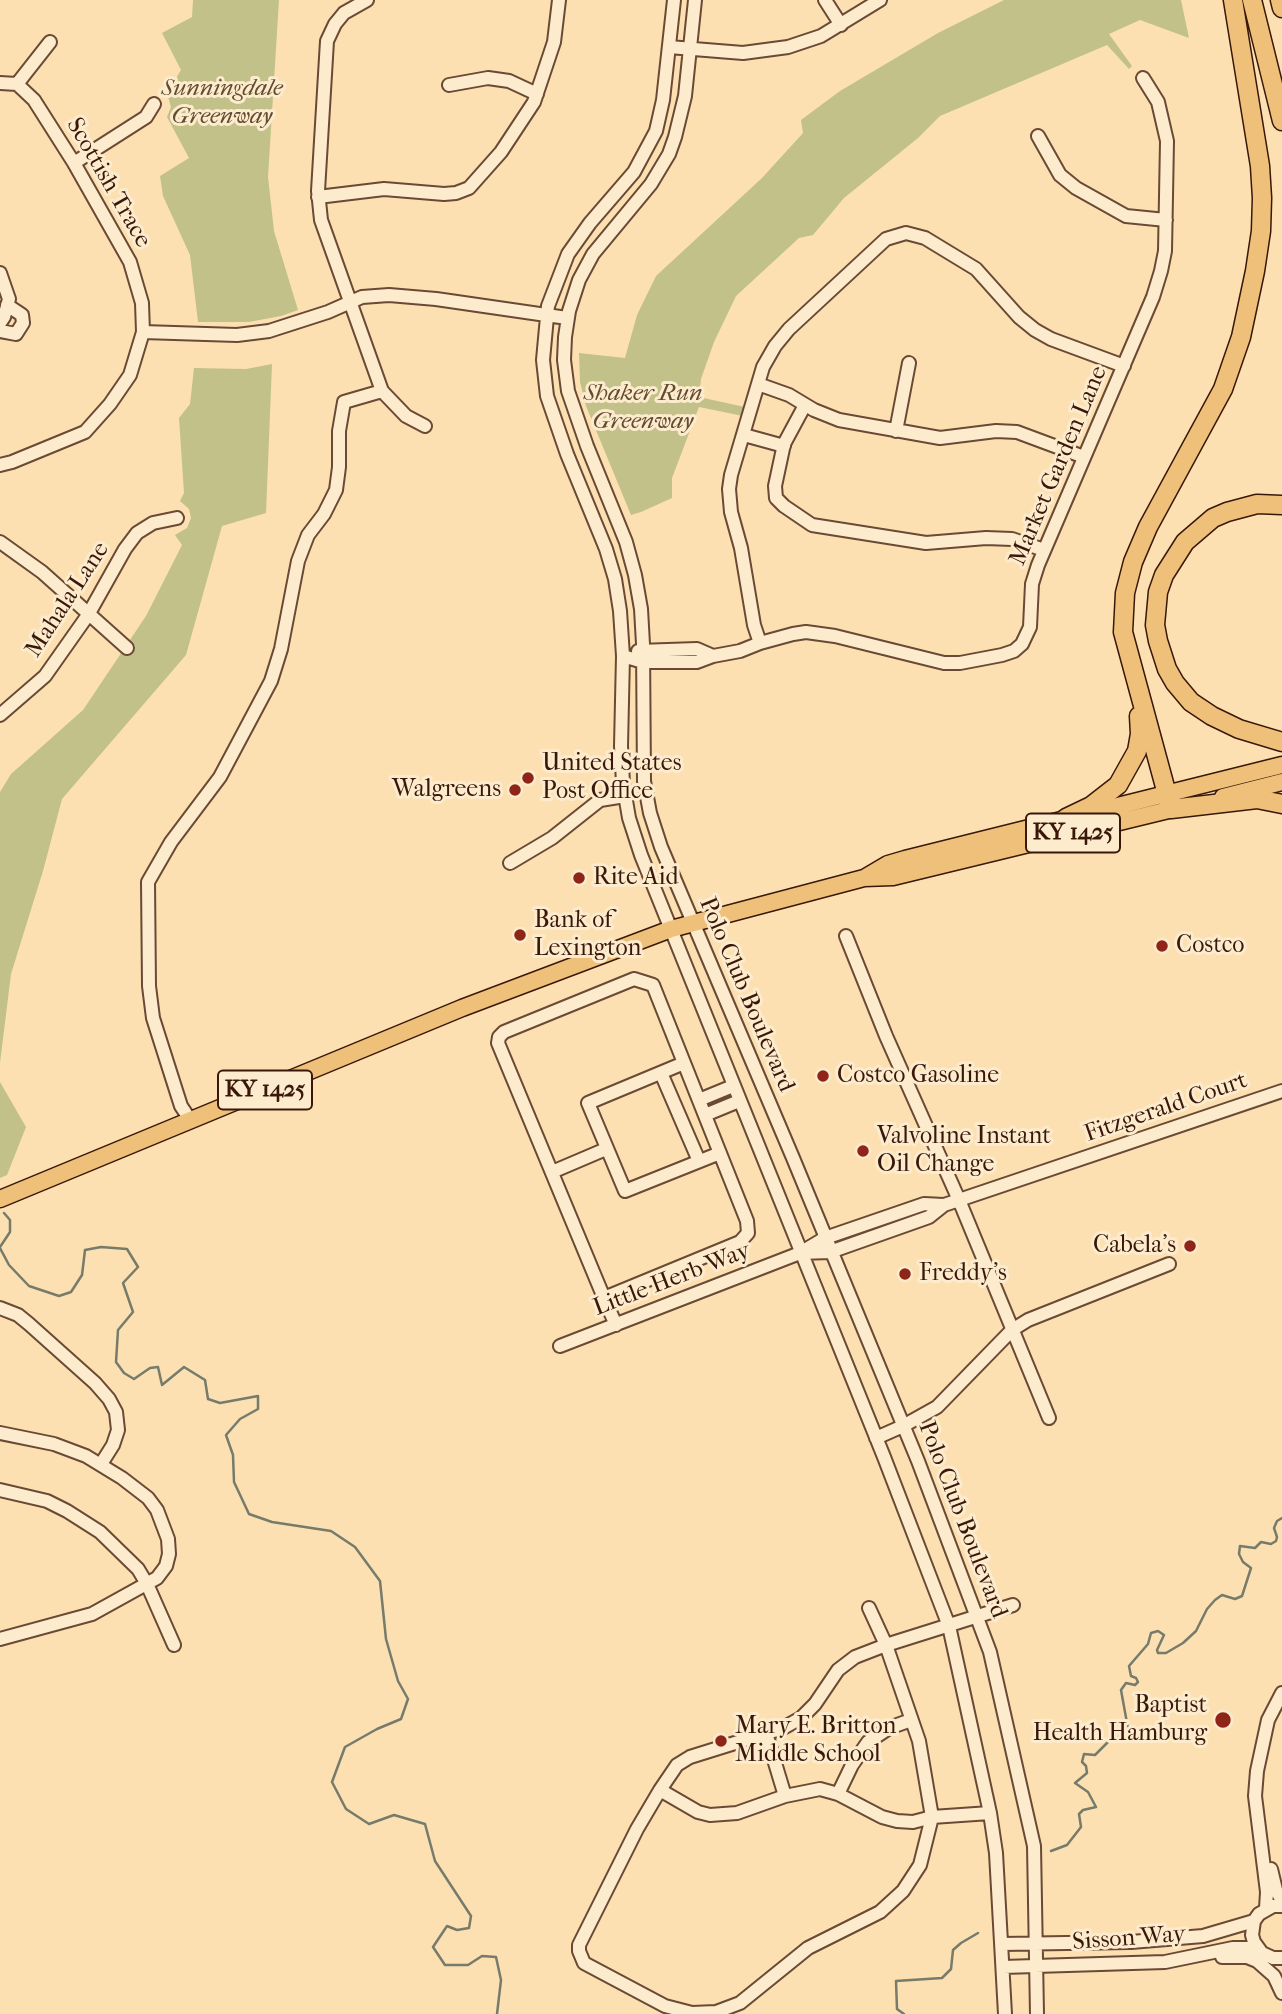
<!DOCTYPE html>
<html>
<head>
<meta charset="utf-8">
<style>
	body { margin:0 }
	canvas { display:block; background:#fce0b2 }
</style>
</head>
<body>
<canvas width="1282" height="2014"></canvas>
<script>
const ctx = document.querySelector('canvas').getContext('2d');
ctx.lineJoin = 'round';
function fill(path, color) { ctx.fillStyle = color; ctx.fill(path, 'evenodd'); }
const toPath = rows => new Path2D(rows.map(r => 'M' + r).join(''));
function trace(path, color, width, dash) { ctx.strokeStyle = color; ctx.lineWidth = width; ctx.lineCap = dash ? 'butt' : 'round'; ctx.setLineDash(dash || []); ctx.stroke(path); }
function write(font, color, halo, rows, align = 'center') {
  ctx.font = font + ' "IM FELL French Canon",serif'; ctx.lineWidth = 6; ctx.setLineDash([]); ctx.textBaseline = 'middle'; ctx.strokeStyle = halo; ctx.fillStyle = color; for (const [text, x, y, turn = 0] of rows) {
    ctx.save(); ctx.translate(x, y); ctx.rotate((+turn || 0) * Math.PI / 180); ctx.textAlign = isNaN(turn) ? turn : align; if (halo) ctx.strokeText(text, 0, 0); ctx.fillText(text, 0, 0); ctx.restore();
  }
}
const green = toPath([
	[193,0,279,0,268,177,274,231,298,310,281,316,249,322,198,322,190,255,163,196,160,176,189,158,167,117,171,107,167,93,181,70,162,33,192,17],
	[1004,0,1181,0,1189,38,1140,20,1109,34,1132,66,1129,69,1107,45,940,116,918,138,844,198,813,235,799,238,736,296,714,342,701,379,699,397,745,407,743,416,699,407,672,478,672,498,641,512,631,515,586,406,580,382,579,353,625,358,637,315,656,276,762,178,803,133,801,120,840,91,938,33],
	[272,364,266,513,222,526,186,655,62,799,43,871,11,974,0,1063,0,792,11,774,83,710,146,616,182,545,175,535,187,528,191,518,189,509,180,501,184,493,179,418,190,404,194,368,246,369],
	[0,1082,26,1127,7,1175,0,1178]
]);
const stream = toPath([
	[0,1247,10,1232,10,1220,4,1213],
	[0,1248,9,1265,29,1286,59,1296,71,1292,82,1275,85,1250,101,1247,127,1249,138,1267,123,1283,133,1312,118,1330,116,1362,124,1373,134,1379,150,1368,158,1367,162,1385,184,1367,205,1380,208,1399,220,1403,258,1396,258,1409,240,1419,226,1435,233,1455,234,1482,249,1514,272,1522,331,1531,355,1547,380,1581,386,1639,398,1681,408,1699,401,1719,377,1729,345,1747,332,1782,346,1809,369,1824,394,1815,425,1824,435,1861,471,1916,469,1928,457,1930,447,1926,433,1947,445,1965,468,1965,482,1956,496,1957,501,1980,497,2014],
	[1051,1851,1067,1845,1081,1827,1079,1814,1083,1810,1096,1807,1088,1792,1075,1783,1087,1773,1086,1766,1082,1762,1084,1754,1095,1755,1112,1738,1125,1738,1129,1734,1121,1690,1126,1683,1135,1685,1138,1682,1136,1678,1131,1676,1129,1666,1148,1644,1151,1633,1158,1631,1164,1635,1157,1650,1158,1653,1166,1653,1183,1643,1196,1631,1207,1609,1215,1600,1222,1595,1235,1599,1242,1596,1251,1568,1243,1562,1239,1554,1240,1546,1255,1548,1261,1542,1271,1544,1276,1541,1277,1537,1274,1528,1277,1521,1282,1518],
	[904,2014,897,2009,896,1981,942,1978,951,1969,953,1950,961,1943,978,1933]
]);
const minor = toPath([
	[367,0,344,13,335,24,327,41,318,191,321,220,382,391,406,416,425,426],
	[674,0,663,100,656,131,634,172,590,223,568,254,548,306,543,360,547,396,567,454,606,549,615,579,620,611,623,656,621,746,623,783,629,818,641,855,884,1457,949,1626,990,1813,996,1853,1005,2014],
	[695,0,685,96,675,137,669,154,651,184,593,254,579,280,569,311,565,337,564,360,568,391,587,446,626,542,635,575,641,609,643,644,644,781,650,813,661,847,793,1158,918,1461,990,1652,1034,1846,1037,2014],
	[825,0,841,25],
	[669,47,743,53,788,47,821,36,880,0],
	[0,83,17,84,34,100,74,163,130,262,142,303,143,332,130,375,110,404,85,432,12,462,0,465],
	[17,84,50,42],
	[449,85,488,78,509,81,537,94],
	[1038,136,1060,175,1076,188,1126,216,1166,220],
	[74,163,146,117,154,104],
	[318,197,384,189,444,194,456,193,469,188,501,152,534,102,554,42,559,0],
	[0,273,9,299,4,317,0,323],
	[0,331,16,334,23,323,22,315,7,305],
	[143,332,237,335,269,331,328,312,362,297,389,295,436,299,567,318],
	[758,384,789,395,814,410,839,420,940,438,996,431,1017,432,1084,457],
	[805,405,784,444,775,486,776,498,784,506,812,525,926,543,986,538,1012,539,1044,550],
	[896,431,909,363],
	[744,435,784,446],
	[0,542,42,572,127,648],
	[760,643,754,625,741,548,731,512,729,489,731,475,763,367,775,346,789,329,886,239,906,233,925,238,976,269,1019,317,1035,330,1051,339,1124,366],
	[638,651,697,649,713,656],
	[623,656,643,662,697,662,713,656,740,651,760,643,793,634,806,632,835,636,944,663,960,663,1002,655,1014,651,1022,644,1030,627,1032,584,1038,565,1153,297,1161,271,1165,251,1167,141,1158,102,1143,78],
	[0,715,45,676,88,615,125,549,137,533,153,523,177,518],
	[510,863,552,838,600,800,625,796],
	[846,936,886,1036,959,1200,1049,1418],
	[634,979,653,985,747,1221,748,1233,740,1242,604,1298,498,1043,499,1037,504,1032,634,979],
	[684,1063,588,1103,625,1191,720,1153],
	[661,1073,699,1161],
	[699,1100,733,1086],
	[705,1115,739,1101],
	[191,1121,181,1106,153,1018,149,986,148,882,171,842,220,777,271,681,281,649,298,561,308,535,324,514,336,490,339,467,339,431,344,402,382,391],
	[552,1172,606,1149],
	[800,1253,830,1252,929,1217,944,1205,959,1200,1282,1091],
	[604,1298,616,1325],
	[0,1308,18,1315,29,1324,95,1383,109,1399,116,1412,118,1430,113,1445,101,1464],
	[560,1346,800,1253,825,1238,924,1204,944,1205],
	[0,1433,54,1444,86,1456,122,1478,148,1498,157,1510,168,1539,169,1554,166,1566,157,1578,92,1614,0,1639],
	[876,1438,903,1426,937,1407,1012,1330,1028,1320,1169,1264],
	[0,1490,47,1501,67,1511,100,1532,138,1569,147,1584,174,1645],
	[766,1733,785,1796],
	[660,1790,637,1829,579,1945,579,1951,584,1963,665,2006,692,2013,716,2012,740,2003,808,1948,880,1912,903,1891,920,1865,932,1817,919,1741,886,1645,869,1608],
	[838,1794,852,1765,868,1742,889,1728,911,1720],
	[990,1813,932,1817,913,1822,897,1821,882,1817,838,1794,820,1789,785,1796,737,1813,710,1815,698,1812,660,1790,677,1765,690,1757,783,1728,801,1718,815,1704,838,1670,855,1657,886,1645,1013,1605],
	[1271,1869,1276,1890,1282,1901],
	[1282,1906,1273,1906,1259,1914,1254,1921,1252,1935,1254,1942,1262,1953,1273,1958,1282,1958],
	[1266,1908,1267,1892,1255,1796,1257,1771,1268,1720,1282,1693],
	[1002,1944,1131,1942,1203,1936,1254,1921],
	[1222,1957,1247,1957,1257,1961,1274,1976,1282,1993],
	[1003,1967,1165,1962,1233,1948,1258,1948]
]);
const major = toPath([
	[1223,797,1282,782],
	[866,877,888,864,905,859,1282,765],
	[0,1199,462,1008,671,929,864,878,893,877,1181,807]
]);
const highway = toPath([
	[1233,0,1260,166,1262,198,1261,231,1255,271,1241,337,1223,389,1148,527,1133,562,1125,593,1123,632,1171,809,1257,799,1282,804],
	[1252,0,1282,121],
	[1280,0,1282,8],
	[1282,505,1257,504,1227,512,1213,518,1185,542,1164,575,1158,592,1155,625,1158,641,1167,669,1175,683,1191,702,1212,716,1239,729,1282,742],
	[1066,818,1091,806,1118,785,1137,751,1140,734,1139,716]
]);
const markers = [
	[528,778,7,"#8f2418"],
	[515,790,7,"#8f2418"],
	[579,878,7,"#8f2418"],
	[520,935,7,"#8f2418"],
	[1162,946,7,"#8f2418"],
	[823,1076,7,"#8f2418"],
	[863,1151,7,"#8f2418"],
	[1190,1246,7,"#8f2418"],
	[905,1274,7,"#8f2418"],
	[1223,1720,9,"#8f2418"],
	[721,1741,7,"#8f2418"]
];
const shields = [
	[1073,833,94],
	[265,1090,94]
];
const shieldNames = [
	["KY 1425",1073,833],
	["KY 1425",265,1090]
];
const parkNames = [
	["Sunningdale",222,89],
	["Greenway",222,117],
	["Shaker Run",643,394],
	["Greenway",643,422]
];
const streetNames = [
	["Scottish Trace",108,183,60],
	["Market Garden Lane",1059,466,-67],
	["Mahala Lane",68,600,-57],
	["Polo Club Boulevard",746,995,67],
	["Fitzgerald Court",1166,1108,-19],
	["Little Herb Way",672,1280,-21],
	["Polo Club Boulevard",962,1520,69],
	["Sisson Way",1129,1939,-4]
];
const poiNames = [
	["United States",542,764],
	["Post Office",542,792],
	["Walgreens",501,790,"right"],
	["Rite Aid",593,878],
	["Bank of",534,921],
	["Lexington",534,949],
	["Costco",1176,946],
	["Costco Gasoline",837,1076],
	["Valvoline Instant",877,1137],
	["Oil Change",877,1165],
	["Cabela's",1176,1246,"right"],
	["Freddy's",919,1274],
	["Baptist",1207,1706,"right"],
	["Health Hamburg",1207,1734,"right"],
	["Mary E. Britton",735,1727],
	["Middle School",735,1755]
];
fill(green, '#c2c18a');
trace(stream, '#767b6b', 2.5);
trace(minor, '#6a4a34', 16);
trace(major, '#39180a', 19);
trace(highway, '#39180a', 21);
trace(minor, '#fdebcd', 12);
trace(major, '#eec079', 16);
trace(highway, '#eec079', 18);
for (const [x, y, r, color] of markers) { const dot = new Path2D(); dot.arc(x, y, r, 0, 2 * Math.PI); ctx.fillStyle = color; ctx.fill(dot); trace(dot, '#fdebcd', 2.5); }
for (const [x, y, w] of shields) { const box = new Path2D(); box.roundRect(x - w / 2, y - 19.5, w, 39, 5); ctx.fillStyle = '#fdebcd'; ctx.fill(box); trace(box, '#39180a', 2); }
write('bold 23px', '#39180a', null, shieldNames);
write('italic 24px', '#624b30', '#fdebcd', parkNames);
write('24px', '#39180a', '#fdebcd', streetNames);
write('24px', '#39180a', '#fdebcd', poiNames, 'left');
</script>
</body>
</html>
